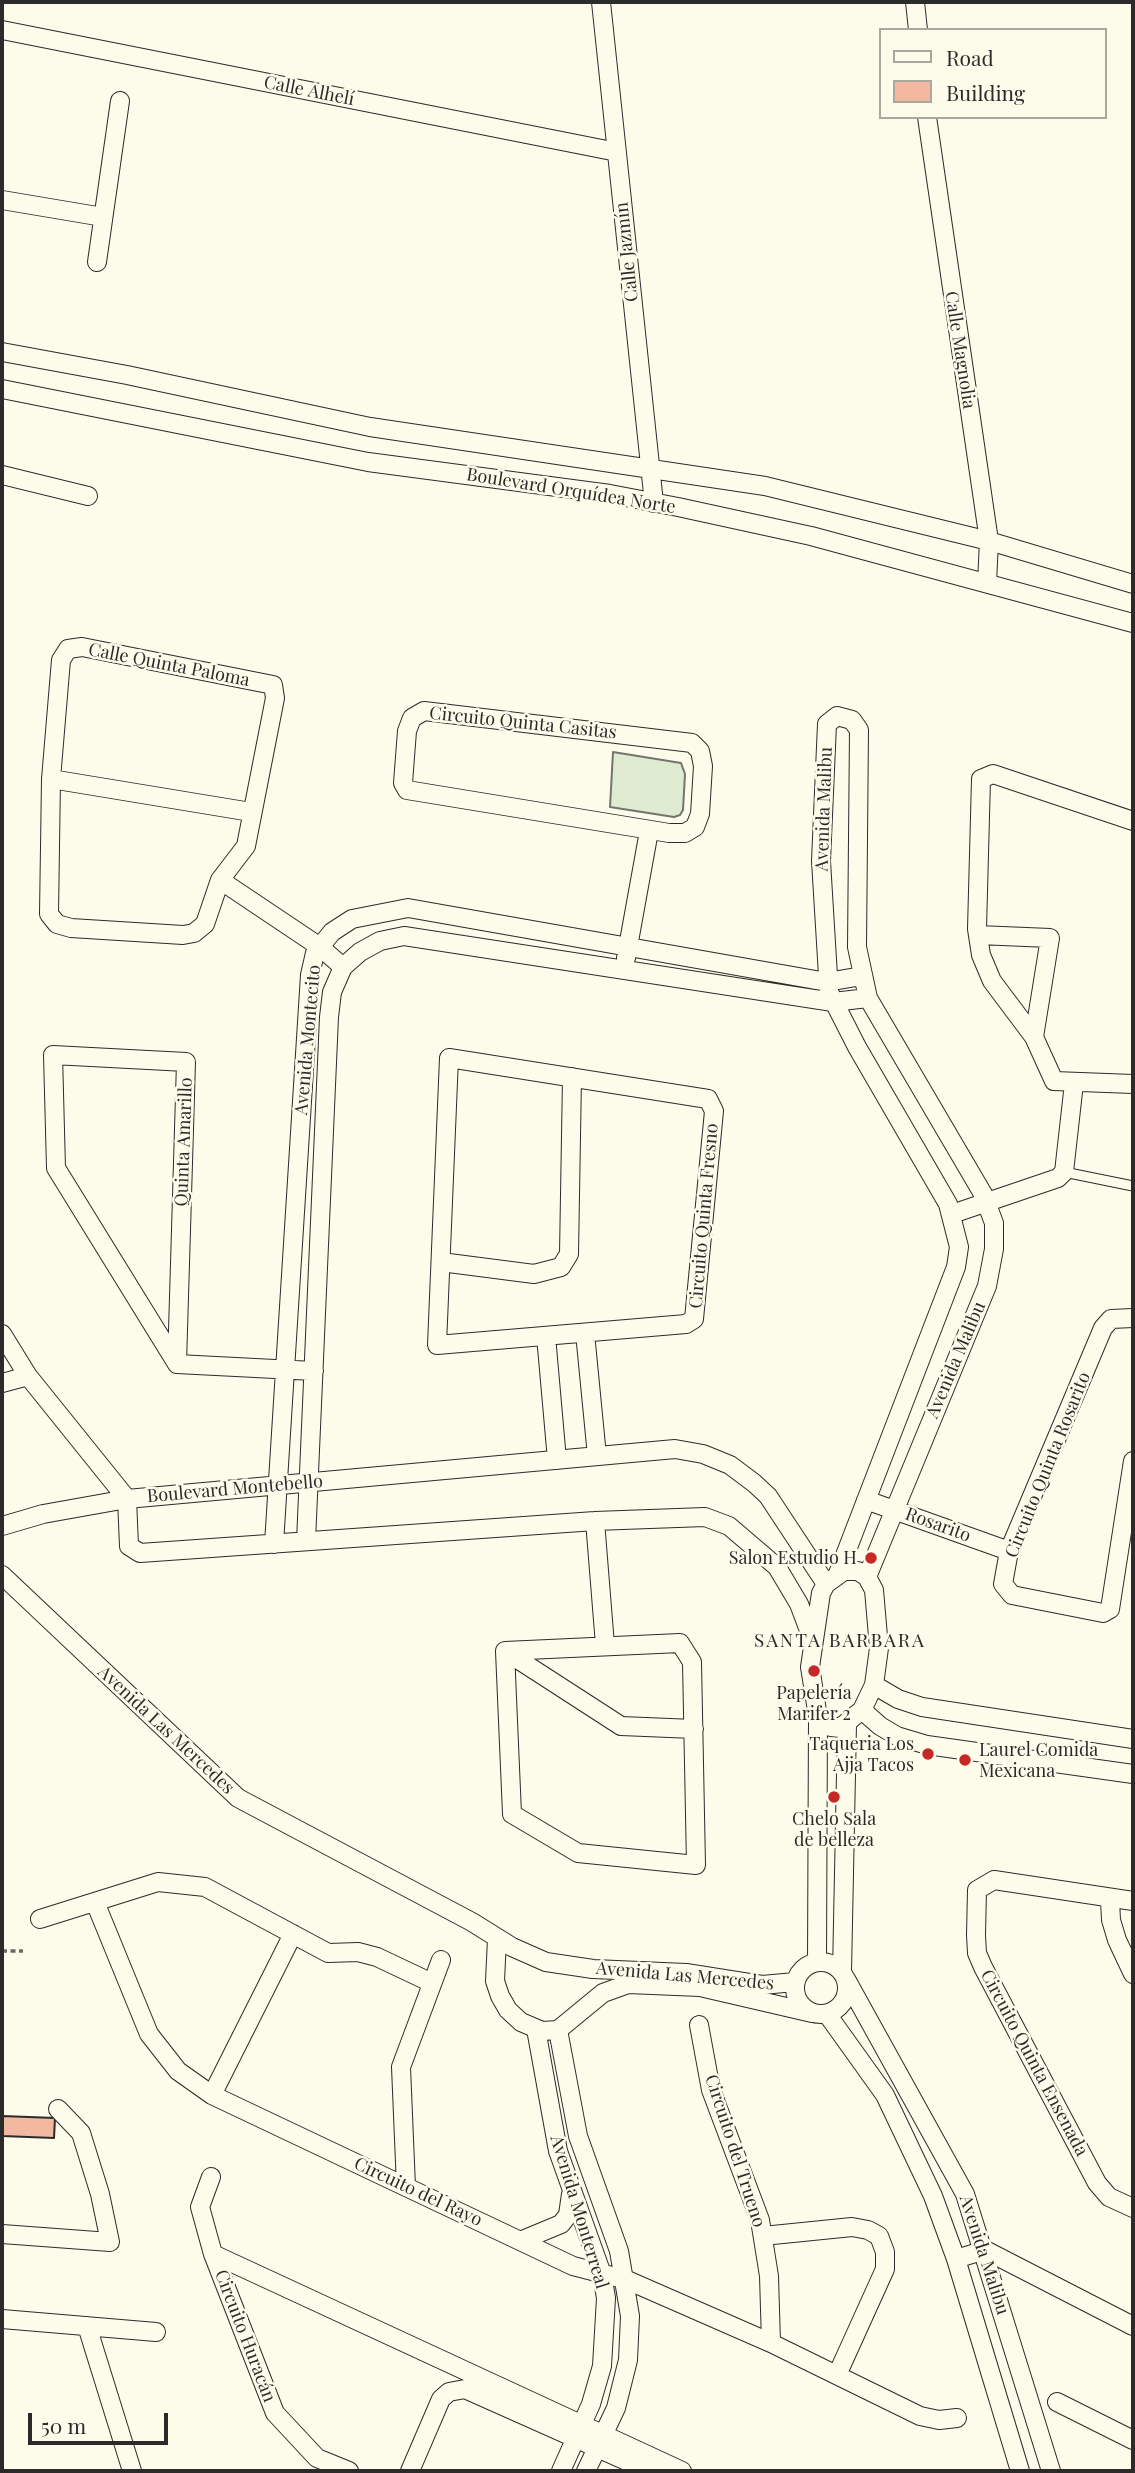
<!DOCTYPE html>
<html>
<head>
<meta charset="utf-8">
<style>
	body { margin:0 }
	#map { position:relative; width:1135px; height:2473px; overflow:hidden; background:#fdfbea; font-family:"Playfair Display",serif }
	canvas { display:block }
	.frame { position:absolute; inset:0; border:4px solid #2b2b2b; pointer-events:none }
	.legend { position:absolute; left:879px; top:28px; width:228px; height:91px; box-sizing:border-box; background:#fdfbea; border:2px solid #a9a89e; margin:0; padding:9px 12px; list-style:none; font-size:21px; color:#2b2b2b }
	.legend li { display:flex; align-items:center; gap:14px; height:35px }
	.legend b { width:35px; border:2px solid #a9a89e }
	.scale { position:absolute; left:28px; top:2413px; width:140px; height:32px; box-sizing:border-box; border:4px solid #2b2b2b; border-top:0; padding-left:9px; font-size:21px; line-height:24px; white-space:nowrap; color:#2b2b2b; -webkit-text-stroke:5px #fdfbea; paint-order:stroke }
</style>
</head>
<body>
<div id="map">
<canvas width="1135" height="2473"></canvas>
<div class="frame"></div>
<ul class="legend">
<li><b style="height:9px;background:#fdfbea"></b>Road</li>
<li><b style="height:19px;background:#f2b8a0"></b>Building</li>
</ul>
<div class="scale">50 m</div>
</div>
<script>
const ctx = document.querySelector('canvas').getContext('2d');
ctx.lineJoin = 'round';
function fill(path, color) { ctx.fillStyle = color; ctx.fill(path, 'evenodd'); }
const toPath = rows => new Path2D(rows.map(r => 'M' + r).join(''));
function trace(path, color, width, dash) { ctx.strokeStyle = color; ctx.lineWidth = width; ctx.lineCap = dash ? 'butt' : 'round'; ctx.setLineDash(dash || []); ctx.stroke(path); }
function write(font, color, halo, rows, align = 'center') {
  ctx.font = font + ' "Playfair Display",serif'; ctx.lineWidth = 5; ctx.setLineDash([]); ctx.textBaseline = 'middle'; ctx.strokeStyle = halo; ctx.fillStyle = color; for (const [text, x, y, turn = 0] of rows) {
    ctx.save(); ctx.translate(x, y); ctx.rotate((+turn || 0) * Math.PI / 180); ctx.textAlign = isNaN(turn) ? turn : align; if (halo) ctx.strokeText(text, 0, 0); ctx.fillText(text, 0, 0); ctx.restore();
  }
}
const green = toPath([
	[613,752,681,763,685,774,683,810,680,815,674,817,610,807,613,752]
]);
const building = toPath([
	[2,2116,55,2118,54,2138,2,2136,2,2116]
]);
const path = toPath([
	[2,1951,23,1951]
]);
const service = toPath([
	[1064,1172,1133,1186]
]);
const minor = toPath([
	[601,2,654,503],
	[915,2,918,30],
	[2,30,617,152],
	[927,117,989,541,987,583],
	[2,200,103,217],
	[97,262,120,101],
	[2,352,127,375,370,427,765,486,989,541,1133,584],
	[2,389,368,462,610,494,678,507,811,536,1133,623],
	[2,475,88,496],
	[82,647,273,685,275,698,246,846,220,880,205,924,194,933,183,935,71,928,57,924,49,914,51,779,61,660,68,649,82,647],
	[424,711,692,743,700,751,703,766,700,814,695,827,685,833,669,833,407,790,403,783,407,731,412,718,424,711],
	[51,779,251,812],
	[1133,821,993,774,981,779,977,929,981,955,992,981,1034,1037,1054,1081,1133,1084],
	[220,880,320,947,343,967],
	[978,935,1050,938,1034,1037],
	[626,958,649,831],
	[53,1055,186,1062,177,1364,56,1168,53,1055],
	[449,1058,708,1099,714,1111,694,1319,686,1324,437,1345,449,1058],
	[952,1214,1058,1178,1064,1172,1074,1083],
	[441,1262,534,1274,561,1267,569,1254,572,1077],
	[1133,1318,1111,1319,1103,1328,1009,1551,1003,1584,1012,1595,1103,1613,1110,1609,1133,1461],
	[585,1333,597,1456],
	[2,1334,28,1376,127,1499],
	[546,1336,557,1460],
	[177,1364,314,1371],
	[2,1383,28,1376],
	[127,1499,129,1546,140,1553,595,1521,705,1517,729,1526,777,1567,799,1604,813,1641],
	[866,1500,1009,1551],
	[595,1521,605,1645],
	[2,1526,43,1514,127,1499,675,1449,703,1454,730,1465,754,1483,768,1496,826,1584],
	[306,1541,329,1017,332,992,343,967,360,952,380,941,404,936,833,1002,868,998],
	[274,1544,310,975,315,953,332,932,352,919,408,908,827,982,862,976],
	[844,1571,858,1571,867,1577,874,1590,879,1648,874,1685,862,1710,840,1728,831,1727,818,1717,810,1667,821,1593,826,1584,844,1571],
	[2,1575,238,1798,472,1922,512,1947,546,1962,593,1969,686,1973,762,1985,795,1982],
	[837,1576,956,1267,959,1247,948,1204,857,1047,829,992,821,861,827,724,837,716,852,720,859,730,857,947,868,998,983,1194,994,1223,994,1249,987,1286,867,1577],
	[680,1643,692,1662,696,1865,578,1853,512,1814,505,1651,680,1643],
	[505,1651,621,1726,694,1729],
	[874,1685,898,1699,922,1707,1133,1739],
	[862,1710,880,1726,897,1736,927,1745,1133,1774],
	[1110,1900,1111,1920,1117,1940,1133,1974],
	[1133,1901,994,1880,977,1890,976,1935,977,1953,983,1967,1097,2183,1109,2197,1133,2208],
	[95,1902,149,2034,178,2071,212,2095,573,2266,627,2280,771,2343,920,2416,939,2420,957,2418],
	[40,1919,158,1882,205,1887,328,1953,358,1952,377,1957,432,1983],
	[497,1939,495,1981,500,1996,508,2010,521,2022,542,2031,558,2030,603,1993,628,1984,700,1987,812,2013],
	'795 1988a26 26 0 1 1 52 0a26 26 0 1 1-52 0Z',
	[817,1962,818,1717],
	[842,1972,847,1724],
	[846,1979,965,2194,1051,2471],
	[827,2014,885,2095,933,2196,956,2259,1020,2471],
	[699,2025,711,2090,760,2220,769,2276,771,2343],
	[536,2029,558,2151,602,2274,606,2298,602,2366,591,2404,561,2471],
	[558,2030,578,2136,619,2251,630,2316,628,2360,616,2408,586,2471],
	[212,2095,293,1934],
	[211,2177,200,2207,213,2254,275,2413,317,2458,349,2471],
	[406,2187,401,2067,441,1960],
	[2,2234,110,2242,100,2194,81,2133,58,2109],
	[763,2236,852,2227,868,2230,879,2236,885,2252,885,2269,837,2375],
	[520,2241,561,2224,568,2215,571,2194],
	[213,2254,682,2471],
	[956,2259,985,2250,1133,2326],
	[2,2319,156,2332],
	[87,2326,132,2471],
	[1057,2402,1133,2440],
	[410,2471,441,2399,449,2392,465,2389,649,2471]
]);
const markers = [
	[871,1558,7,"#c62828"],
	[814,1671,7,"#c62828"],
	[928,1754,7,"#c62828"],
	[965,1760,7,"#c62828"],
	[834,1797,7,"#c62828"]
];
const streetNames = [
	["Calle Alhelí",309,91,11],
	["Calle Jazmín",627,252,-96],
	["Calle Magnolia",960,350,81],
	["Boulevard Orquídea Norte",571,491,9],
	["Calle Quinta Paloma",169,665,11],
	["Circuito Quinta Casitas",523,723,6],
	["Avenida Malibu",824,809,-88],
	["Avenida Montecito",308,1040,-85],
	["Quinta Amarillo",184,1142,-88],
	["Circuito Quinta Fresno",704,1216,-85],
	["Avenida Malibu",956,1360,-67],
	["Circuito Quinta Rosarito",1048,1465,-68],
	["Boulevard Montebello",235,1489,-5],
	["Rosarito",938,1525,20],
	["Avenida Las Mercedes",166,1730,43],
	["Avenida Las Mercedes",685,1976,5],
	["Circuito Quinta Ensenada",1034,2063,62],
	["Circuito del Trueno",735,2151,72],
	["Circuito del Rayo",418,2192,25],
	["Avenida Monterreal",579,2212,73],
	["Avenida Malibu",984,2255,72],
	["Circuito Huracán",245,2336,69]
];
const poiNames = [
	["Salon Estudio H",857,1558],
	["Papelería",814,1693,"center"],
	["Marifer 2",814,1714,"center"],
	["Taqueria Los",914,1744],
	["Ajja Tacos",914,1765],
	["Laurel Comida",979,1750,"left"],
	["Mexicana",979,1771,"left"],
	["Chelo Sala",834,1819,"center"],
	["de belleza",834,1840,"center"]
];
const neighbourhoodNames = [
	["SANTA BARBARA",840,1641]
];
fill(green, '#deebd1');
trace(green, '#74746e', 2);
fill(building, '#f2b8a0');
trace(building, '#2b2b2b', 2);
trace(service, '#2b2b2b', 11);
trace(minor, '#2b2b2b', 20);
trace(path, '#6a6964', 3.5, [5, 3.5]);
trace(service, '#fdfbea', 9);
trace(minor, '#fdfbea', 18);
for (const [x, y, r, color] of markers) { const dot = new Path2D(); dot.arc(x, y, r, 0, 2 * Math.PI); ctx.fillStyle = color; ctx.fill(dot); trace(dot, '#fdfbea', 2.5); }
write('18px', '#2b2b2b', '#fdfbea', streetNames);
write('18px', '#2b2b2b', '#fdfbea', poiNames, 'right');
ctx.letterSpacing = '2px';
write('19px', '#2b2b2b', '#fdfbea', neighbourhoodNames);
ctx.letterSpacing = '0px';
</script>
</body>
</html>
